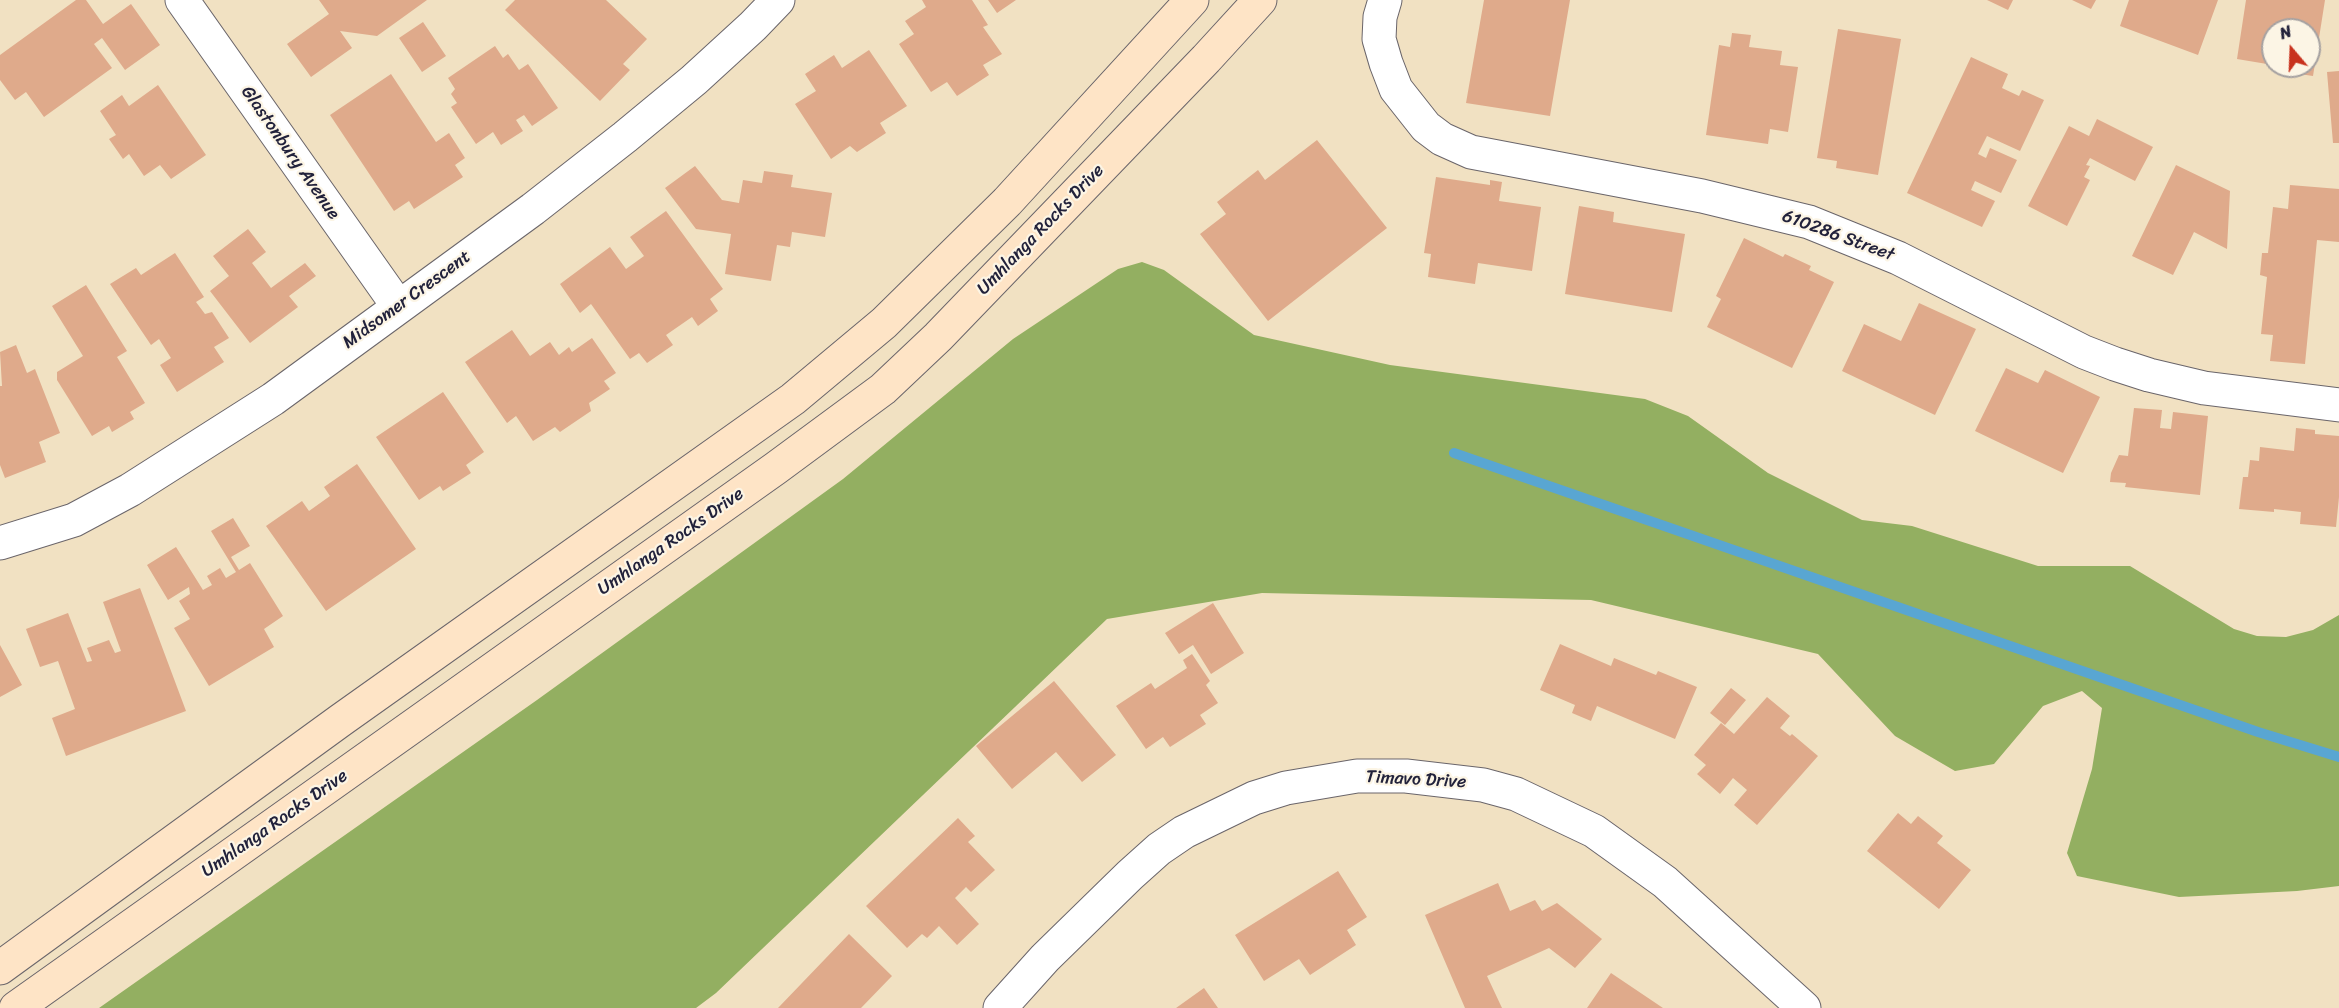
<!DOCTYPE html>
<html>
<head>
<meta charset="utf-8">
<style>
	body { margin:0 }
	#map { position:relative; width:2339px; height:1008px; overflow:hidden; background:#f1e1c2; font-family:Sriracha,sans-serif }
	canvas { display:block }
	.north { position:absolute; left:2261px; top:18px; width:60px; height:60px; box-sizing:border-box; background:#fcf5e5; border:2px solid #a5a1a1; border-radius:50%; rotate:341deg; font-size:16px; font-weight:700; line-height:24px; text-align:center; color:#22223b }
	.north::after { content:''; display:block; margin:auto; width:21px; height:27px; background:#c8321e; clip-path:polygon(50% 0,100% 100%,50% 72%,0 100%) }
</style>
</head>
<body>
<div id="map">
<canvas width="2339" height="1008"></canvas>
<div class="north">N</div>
</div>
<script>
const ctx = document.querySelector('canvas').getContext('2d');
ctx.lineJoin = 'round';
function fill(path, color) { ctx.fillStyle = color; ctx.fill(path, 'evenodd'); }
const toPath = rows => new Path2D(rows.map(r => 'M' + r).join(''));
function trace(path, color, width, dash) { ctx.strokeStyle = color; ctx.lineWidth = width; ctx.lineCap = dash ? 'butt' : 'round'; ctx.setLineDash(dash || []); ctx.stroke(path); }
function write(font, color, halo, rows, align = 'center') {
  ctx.font = font + ' Sriracha,sans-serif'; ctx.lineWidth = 4.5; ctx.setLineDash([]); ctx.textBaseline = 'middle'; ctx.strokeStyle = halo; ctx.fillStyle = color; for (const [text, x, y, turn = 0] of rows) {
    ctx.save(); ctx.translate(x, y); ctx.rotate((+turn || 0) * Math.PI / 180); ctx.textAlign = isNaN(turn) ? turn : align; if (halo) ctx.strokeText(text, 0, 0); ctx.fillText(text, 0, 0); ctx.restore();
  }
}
const forest = toPath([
	[1142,262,1164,270,1254,335,1390,365,1645,399,1688,416,1768,473,1862,520,1912,526,2038,566,2130,566,2234,629,2257,636,2286,637,2313,630,2339,615,2339,886,2297,891,2179,897,2077,876,2067,853,2092,769,2102,708,2082,691,2043,706,1994,764,1955,771,1895,736,1818,654,1591,600,1262,593,1107,619,716,993,696,1008,99,1008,537,700,843,479,1013,339,1118,269]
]);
const stream = toPath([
	[1454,453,2258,732,2339,757]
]);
const building = toPath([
	[76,0,86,0,103,24,131,4,160,45,125,70,102,38,94,44,112,68,44,117,26,92,15,100,0,80,0,55],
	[319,0,427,0,377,36,340,31,352,48,311,77,287,44,329,14],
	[515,0,606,0,647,39,623,64,630,70,600,101,505,10],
	[922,0,972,0,988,25,983,27,1002,54,983,65,989,75,957,96,947,82,931,92,899,44,914,34,905,21,926,7],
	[988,0,1016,0,997,13],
	[1484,0,1570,0,1550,116,1466,103],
	[1987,0,2013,0,2008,10],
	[2072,0,2096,0,2091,9],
	[2129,0,2218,0,2198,55,2120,26],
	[2246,0,2325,0,2313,76,2286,72,2287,66,2309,66,2309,30,2273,30,2273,65,2237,59],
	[423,22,446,56,422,72,399,38],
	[1838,29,1901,39,1878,175,1836,168,1837,161,1817,158],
	[1732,33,1751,35,1749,47,1782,51,1780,65,1798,67,1788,132,1770,129,1768,144,1706,135,1719,45,1730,47],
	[495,46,503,58,508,54,519,70,528,64,558,108,532,126,524,115,516,120,523,131,501,145,493,132,476,144,451,107,457,103,451,94,455,89,448,78],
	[869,50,907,106,880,123,886,133,857,152,850,146,831,159,795,104,816,91,805,74,834,55,842,68],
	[1971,57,2008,74,2002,88,2019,96,2022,90,2044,100,2020,151,1987,136,1978,154,1986,158,1990,148,2017,160,2001,193,1975,181,1971,190,1995,201,1982,227,1907,193],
	[2339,71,2339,143,2333,143,2327,72],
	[391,74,436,142,449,133,465,158,455,165,463,177,414,209,409,201,394,211,330,115],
	[158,85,206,155,171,179,160,165,144,176,129,154,123,159,109,139,116,135,100,111,122,95,129,106],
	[2097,119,2153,147,2135,181,2090,158,2086,165,2090,166,2084,177,2090,180,2067,226,2028,206,2069,126,2089,136],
	[1317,140,1387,228,1268,321,1200,234,1226,214,1217,202,1258,170,1265,180],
	[2176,165,2230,191,2227,249,2194,232,2173,275,2132,256],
	[695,166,722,200,739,203,743,180,762,183,764,171,793,175,791,187,832,193,825,237,792,232,790,247,777,245,771,281,725,274,731,234,696,229,665,188],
	[1436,177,1490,185,1490,180,1502,182,1499,201,1541,207,1532,271,1478,263,1475,284,1428,277,1431,254,1424,253],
	[2290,185,2339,189,2339,242,2317,240,2305,364,2270,361,2273,335,2261,334,2267,277,2260,275,2262,253,2268,253,2273,207,2288,209],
	[1579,206,1614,212,1613,222,1685,234,1672,312,1565,294],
	[666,211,723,289,710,299,718,311,698,326,692,317,666,335,673,345,647,363,639,353,630,359,591,304,580,313,560,284,610,247,626,269,644,256,630,237],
	[248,229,266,252,252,263,271,288,305,263,316,276,289,296,298,307,250,343,210,291,229,276,213,256],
	[1744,238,1783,257,1785,254,1811,266,1809,270,1834,282,1792,368,1707,327,1721,299,1716,296],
	[175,253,204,297,196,302,205,314,212,312,229,338,214,347,224,362,177,392,160,365,171,358,159,339,151,345,110,284,136,268,141,275],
	[86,285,127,351,117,357,145,403,130,412,134,419,112,432,109,426,92,436,57,380,57,372,83,356,52,306],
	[1919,303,1976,329,1935,415,1842,371,1864,324,1901,341],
	[512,330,530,356,550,342,559,355,569,347,572,352,592,338,616,373,604,381,610,389,589,403,591,411,560,432,555,427,533,441,516,416,507,423,465,362],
	[16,345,27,373,35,369,60,433,39,442,46,462,5,478,0,465,0,386,2,386,0,352],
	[2006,368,2038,383,2045,370,2100,397,2063,473,1975,431],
	[443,392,484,452,466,465,471,473,443,491,440,486,419,500,376,437],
	[2134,408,2162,410,2160,428,2171,429,2173,412,2208,416,2200,495,2125,487,2126,483,2110,482,2111,473,2119,455,2128,456],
	[2296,428,2315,430,2315,434,2339,436,2339,497,2336,527,2300,524,2301,512,2274,509,2274,512,2239,509,2243,477,2248,477,2250,460,2259,461,2260,447,2294,451],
	[357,464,416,549,326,611,266,526,302,501,309,511,330,496,324,487],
	[233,518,250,546,231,557,239,570,250,563,283,616,264,629,274,647,209,686,174,628,190,619,179,601,190,594,189,587,168,600,147,565,176,547,203,590,212,585,207,576,220,568,226,578,236,572,211,531],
	[140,588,186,711,66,756,52,718,75,709,58,661,40,667,26,629,68,613,87,662,92,661,87,648,109,640,115,653,121,651,103,602],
	[1213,603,1244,653,1211,674,1193,645,1179,654,1165,633],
	[1560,644,1611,666,1614,658,1656,675,1658,671,1697,687,1675,739,1597,706,1591,721,1572,713,1575,705,1540,690],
	[0,645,22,685,0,697],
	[1192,654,1210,681,1206,685,1218,703,1200,715,1206,724,1170,747,1163,737,1146,749,1116,706,1151,683,1155,689,1187,668,1183,660],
	[1054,681,1116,755,1082,782,1056,752,1012,789,976,746],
	[1731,688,1746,700,1725,725,1710,713],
	[1767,697,1790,716,1780,728,1790,736,1792,734,1818,756,1757,825,1734,805,1747,790,1733,778,1720,794,1697,774,1706,765,1694,755,1721,723,1734,734],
	[1898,813,1911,824,1918,816,1943,836,1937,843,1971,870,1939,909,1867,851],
	[958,818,975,836,968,842,995,870,971,892,966,887,955,898,979,924,957,945,939,926,927,938,922,934,907,948,866,906],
	[1338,871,1367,917,1347,930,1356,945,1310,975,1299,959,1264,981,1235,935],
	[1498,883,1510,911,1535,900,1542,911,1557,903,1602,939,1575,968,1549,948,1487,976,1502,1008,1465,1008,1425,915],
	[849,934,892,976,861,1008,778,1008],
	[1611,973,1663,1008,1587,1008],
	[1204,988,1218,1008,1176,1008]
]);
const minor = toPath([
	[182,0,398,306],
	[1385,0,1380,17,1379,39,1386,63,1396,89,1426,127,1442,139,1471,152,1702,196,1809,222,1898,258,2084,352,2115,364,2149,375,2204,388,2339,405],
	[0,543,74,520,130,490,273,399,533,209,625,137,694,80,753,26,778,0],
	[1000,1008,1045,958,1130,875,1159,849,1184,832,1254,798,1286,788,1357,776,1406,776,1483,785,1516,794,1594,831,1665,882,1804,1008]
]);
const secondary = toPath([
	[0,968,341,720,793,399,884,323,1007,202,1192,0],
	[16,1008,776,468,883,389,938,337,1206,59,1260,0]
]);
const streetNames = [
	["Glastonbury Avenue",290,153,55],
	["Umhlanga Rocks Drive",1041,230,-46],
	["610286 Street",1838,236,20],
	["Midsomer Crescent",407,300,-36],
	["Umhlanga Rocks Drive",671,542,-35],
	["Timavo Drive",1416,780,3],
	["Umhlanga Rocks Drive",275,824,-35]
];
fill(forest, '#93af61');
trace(stream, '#59a6d2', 10);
fill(building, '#dfaa8b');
trace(minor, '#6a656a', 35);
trace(secondary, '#6a656a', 35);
trace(minor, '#fff', 33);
trace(secondary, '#fee4c6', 33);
write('18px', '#22223b', '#fcf5e5', streetNames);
</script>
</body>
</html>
